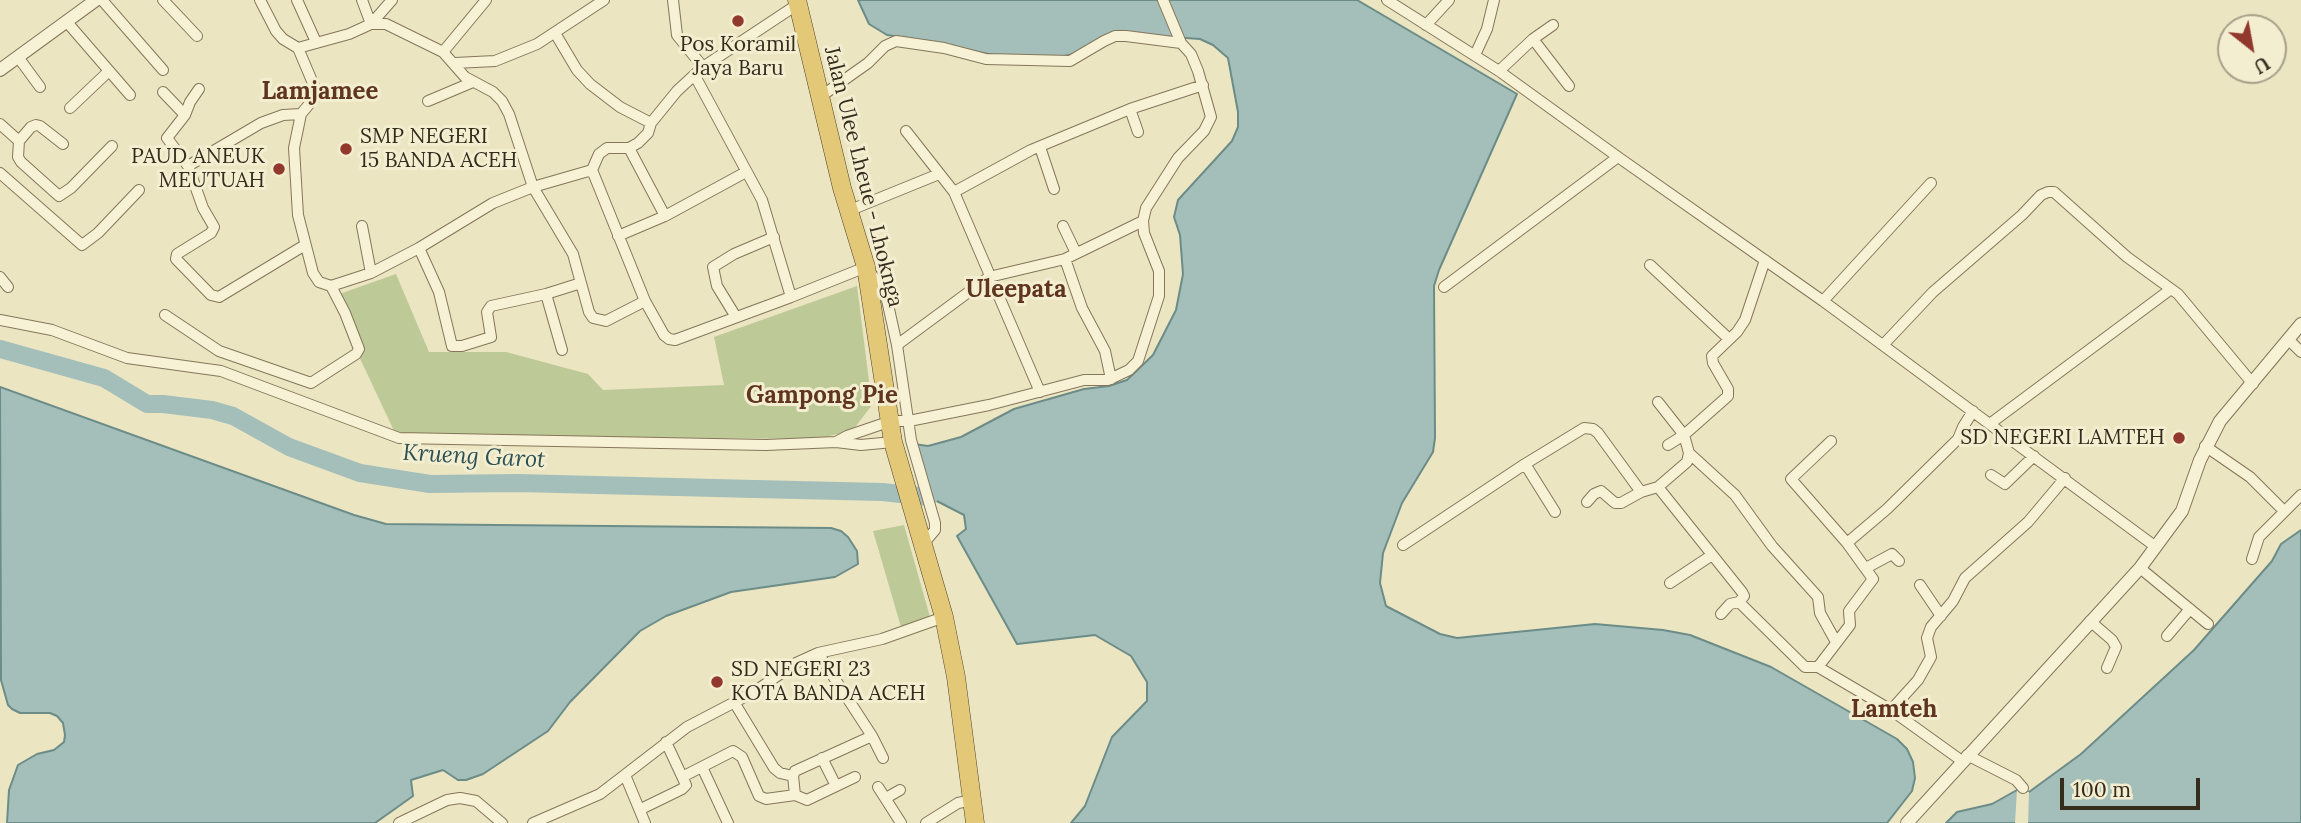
<!DOCTYPE html>
<html>
<head>
<meta charset="utf-8">
<style>
	body { margin:0 }
	#map { position:relative; width:2301px; height:823px; overflow:hidden; background:#ece5c2; font-family:Lora,serif }
	canvas { display:block }
	.north { position:absolute; left:2217px; top:14px; width:70px; height:70px; box-sizing:border-box; background:#f4eed1; border:2px solid #a8a089; border-radius:50%; rotate:149deg; font-size:19px; font-weight:700; line-height:28px; text-align:center; color:#352c1e }
	.north::after { content:''; display:block; margin:auto; width:24px; height:32px; background:#91392d; clip-path:polygon(50% 0,100% 100%,50% 72%,0 100%) }
	.scale { position:absolute; left:2060px; top:778px; width:140px; height:32px; box-sizing:border-box; border:4px solid #352c1e; border-top:0; padding-left:9px; font-size:21px; line-height:24px; white-space:nowrap; color:#352c1e; -webkit-text-stroke:5px #f4eed1; paint-order:stroke }
</style>
</head>
<body>
<div id="map">
<canvas width="2301" height="823"></canvas>
<div class="north">U</div>
<div class="scale">100 m</div>
</div>
<script>
const ctx = document.querySelector('canvas').getContext('2d');
ctx.lineJoin = 'round';
function fill(path, color) { ctx.fillStyle = color; ctx.fill(path, 'evenodd'); }
const toPath = rows => new Path2D(rows.map(r => 'M' + r).join(''));
function trace(path, color, width, dash) { ctx.strokeStyle = color; ctx.lineWidth = width; ctx.lineCap = dash ? 'butt' : 'round'; ctx.setLineDash(dash || []); ctx.stroke(path); }
function write(font, color, halo, rows, align = 'center') {
  ctx.font = font + ' Lora,serif'; ctx.lineWidth = 6; ctx.setLineDash([]); ctx.textBaseline = 'middle'; ctx.strokeStyle = halo; ctx.fillStyle = color; for (const [text, x, y, turn = 0] of rows) {
    ctx.save(); ctx.translate(x, y); ctx.rotate((+turn || 0) * Math.PI / 180); ctx.textAlign = isNaN(turn) ? turn : align; if (halo) ctx.strokeText(text, 0, 0); ctx.fillText(text, 0, 0); ctx.restore();
  }
}
const green = toPath([
	[396,274,429,352,506,352,588,374,603,390,724,385,714,337,857,286,872,405,853,430,818,439,396,435,331,297],
	[904,525,930,617,901,627,873,531]
]);
const water = toPath([
	[858,0,1357,0,1517,94,1439,270,1434,286,1435,438,1433,452,1402,503,1383,553,1380,583,1386,606,1440,634,1457,638,1595,624,1663,630,1690,635,1771,667,1897,739,1907,749,1913,762,1915,778,1912,791,1887,823,1071,823,1085,806,1112,737,1147,701,1147,682,1131,656,1095,635,1017,644,957,536,966,529,964,515,929,497,914,444,928,446,961,437,1014,409,1084,389,1109,386,1127,380,1153,355,1176,310,1183,274,1180,235,1174,217,1178,200,1232,141,1238,127,1238,112,1228,58,1213,45,1200,39,1128,34,1074,54,1059,57,1003,57,915,39,887,35,869,24,858,0],
	[0,387,354,515,386,524,831,528,841,531,848,537,857,551,858,564,835,577,731,592,666,616,640,631,570,702,548,731,483,774,466,780,458,780,443,770,411,780,413,796,375,823,7,823,9,790,18,765,37,754,54,750,64,742,65,735,63,723,57,716,50,713,20,713,12,709,8,705,1,680,0,387],
	[2301,530,2301,823,1946,823,1957,812,1992,804,2017,790,2029,792,2081,754,2194,650,2272,561,2281,544,2301,530]
]);
const pier = toPath([
	[2017,790,2029,792,2028,823,2015,823]
]);
const river = toPath([
	[0,349,104,378,147,404,163,404,212,410,233,416,289,447,360,473,430,484,518,483,755,489,882,492,929,497]
]);
const minor = toPath([
	[102,0,163,70],
	[163,0,197,36],
	[260,0,276,31,283,39,298,48,315,88,316,96,301,114,294,148,298,215,313,273,319,282,331,286,371,273,419,248,493,203,533,187,592,170,599,154,607,148,629,148,638,143,648,133,651,123,677,91,703,67,798,4],
	[297,0,316,42],
	[362,0,371,24,392,0],
	[673,0,677,35,703,67],
	[1163,0,1181,43],
	[1387,0,1499,71,1618,157,1823,301,2156,547],
	[66,21,130,95],
	[1426,25,1449,0],
	[555,33,577,70,590,84,620,107,651,123],
	[1533,39,1569,86],
	[298,48,349,34,371,24,386,24,443,52,465,77,493,92,502,101,509,114,533,187,573,254,589,312,593,318,606,321,645,301],
	[443,52,486,0],
	[1475,55,1487,29,1494,0],
	[18,57,40,87],
	[455,63,495,61,537,44,604,0],
	[1499,71,1533,39,1553,25],
	[695,76,762,200,791,297],
	[163,92,185,115,167,138,188,166,203,208,214,227,211,233,177,254,176,259,211,295,219,297,305,245],
	[820,97,868,63,885,46,896,41,944,48,986,59,1070,61,1104,41,1115,36,1126,36,1181,43,1191,54,1198,71,1211,117,1204,131,1178,158,1146,208,1143,221,1144,233,1159,271,1159,296,1138,361,1129,370,1108,380,1084,380,989,405,909,421,891,421,847,436,836,442],
	[428,101,473,82],
	[70,108,109,71],
	[1130,109,1138,132],
	[185,115,190,102,199,89],
	[0,124,19,141,18,157,21,162,59,196,71,188,112,146],
	[906,131,954,192,1040,392],
	[19,141,31,127,36,125,40,126,63,144],
	[1040,147,1054,189],
	[188,166,261,123,283,115,301,114],
	[592,170,645,301,664,335,669,339,675,340,791,297,866,267,882,288,887,300,897,345,911,440,935,523,935,530,923,544],
	[0,173,82,245,98,233,139,190],
	[954,192,1031,150,1130,109,1203,85],
	[848,211,939,174],
	[665,216,746,172],
	[362,226,371,273],
	[1063,226,1076,253],
	[618,236,665,216,629,148],
	[419,248,439,292,452,346,462,346,491,337,487,312,491,306,546,294,581,283],
	[1065,259,1082,308,1105,351,1111,379],
	[1650,265,1729,339],
	[0,277,8,287],
	[1444,287,1618,157],
	[546,294,562,350],
	[1823,301,1931,183],
	[165,315,219,351,311,383,356,354,359,349,345,313,331,286],
	[736,317,717,286,713,267,734,254,774,237],
	[0,320,52,330,127,358,221,371,399,438,766,445,836,442,861,445,893,442],
	[2289,340,2301,352],
	[897,345,989,277,1065,259,1143,221],
	[1883,345,1933,292,2022,215,2041,195,2048,192,2054,192,2127,257,2178,294,2253,384],
	[1658,402,1684,435,1689,453,1735,495,1772,546,1818,597,1820,613,1836,642],
	[1991,423,2171,289],
	[1831,441,1791,479,1847,543,1887,509,1958,439,1963,427,1973,411],
	[1668,445,1684,435,1728,396,1728,389,1713,363,1712,356,1737,332,1745,320,1765,260],
	[2205,446,2250,477,2284,511],
	[1689,453,1687,462,1658,487,1742,592,1744,596,1739,602,1805,667,1818,667,1891,710,1962,761],
	[1525,464,1555,512],
	[1991,475,2005,484,2034,456],
	[1587,502,1594,494,1601,491,1615,503,1621,503,1641,492,1658,487],
	[1403,545,1525,464,1584,428,1593,429,1598,433,1641,492],
	[2252,559,2259,537,2301,495],
	[1866,568,1892,554,1899,561],
	[2140,568,2208,624],
	[1670,583,1712,555],
	[1920,585,1941,616],
	[1721,614,1730,604,1739,602],
	[2090,621,2112,640,2116,647,2107,668],
	[2167,636,2190,609],
	[818,653,872,736,883,758],
	[1818,667,1850,625,1849,611,1873,579,1847,543],
	[734,702,774,768,780,773,793,776],
	[1891,710,1918,680,1931,657,1927,638,1931,627,1953,601,1965,578,2028,522,2065,478],
	[1967,755,2016,780,2023,788],
	[822,758,836,786],
	[702,767,728,823],
	[625,775,645,823],
	[684,776,733,751,742,757,759,796,766,799,795,795,807,800,855,777],
	[878,787,901,823],
	[795,795,793,776,795,771,872,736],
	[886,798,900,790],
	[641,809,682,789,686,785,666,742],
	[399,823,447,800,460,798,476,801,502,823],
	[533,823,600,794,687,727,754,692,796,663,818,653,882,639,944,617],
	[926,823,958,803,973,800]
]);
const tertiary = toPath([
	[0,70,96,0],
	[1907,823,2140,568,2182,511,2200,460,2220,421,2301,324]
]);
const trunk = toPath([
	[797,0,842,188,866,267,893,442,944,617,956,677,975,823]
]);
const markers = [
	[738,21,7,"#91392d"],
	[346,149,7,"#91392d"],
	[279,169,7,"#91392d"],
	[2179,438,7,"#91392d"],
	[717,682,7,"#91392d"]
];
const poiNames = [
	["Pos Koramil",738,45,"center"],
	["Jaya Baru",738,69,"center"],
	["SMP NEGERI",360,137],
	["15 BANDA ACEH",360,161],
	["PAUD ANEUK",265,157,"right"],
	["MEUTUAH",265,181,"right"],
	["SD NEGERI LAMTEH",2165,438,"right"],
	["SD NEGERI 23",731,670],
	["KOTA BANDA ACEH",731,694]
];
const streetNames = [
	["Jalan Ulee Lheue - Lhoknga",863,177,76]
];
const waterNames = [
	["Krueng Garot",474,457,3]
];
const quarterNames = [
	["Lamjamee",320,92],
	["Uleepata",1016,290],
	["Gampong Pie",822,396],
	["Lamteh",1894,710]
];
fill(green, '#bdc997');
fill(water, '#a4bfba');
trace(water, '#6c8c88', 2);
fill(pier, '#ece5c2');
trace(river, '#a4bfba', 18);
trace(minor, '#85765a', 12);
trace(tertiary, '#85765a', 14);
trace(trunk, '#53442e', 19);
trace(minor, '#f7f1d5', 10);
trace(tertiary, '#f7f1d5', 12);
trace(trunk, '#e3c878', 18);
for (const [x, y, r, color] of markers) { const dot = new Path2D(); dot.arc(x, y, r, 0, 2 * Math.PI); ctx.fillStyle = color; ctx.fill(dot); trace(dot, '#f4eed1', 2.5); }
write('21px', '#352c1e', '#f4eed1', poiNames, 'left');
write('21px', '#352c1e', '#f4eed1', streetNames);
write('italic 23px', '#2e5254', '#f4eed1', waterNames);
write('bold 24px', '#60351f', '#f4eed1', quarterNames);
</script>
</body>
</html>
